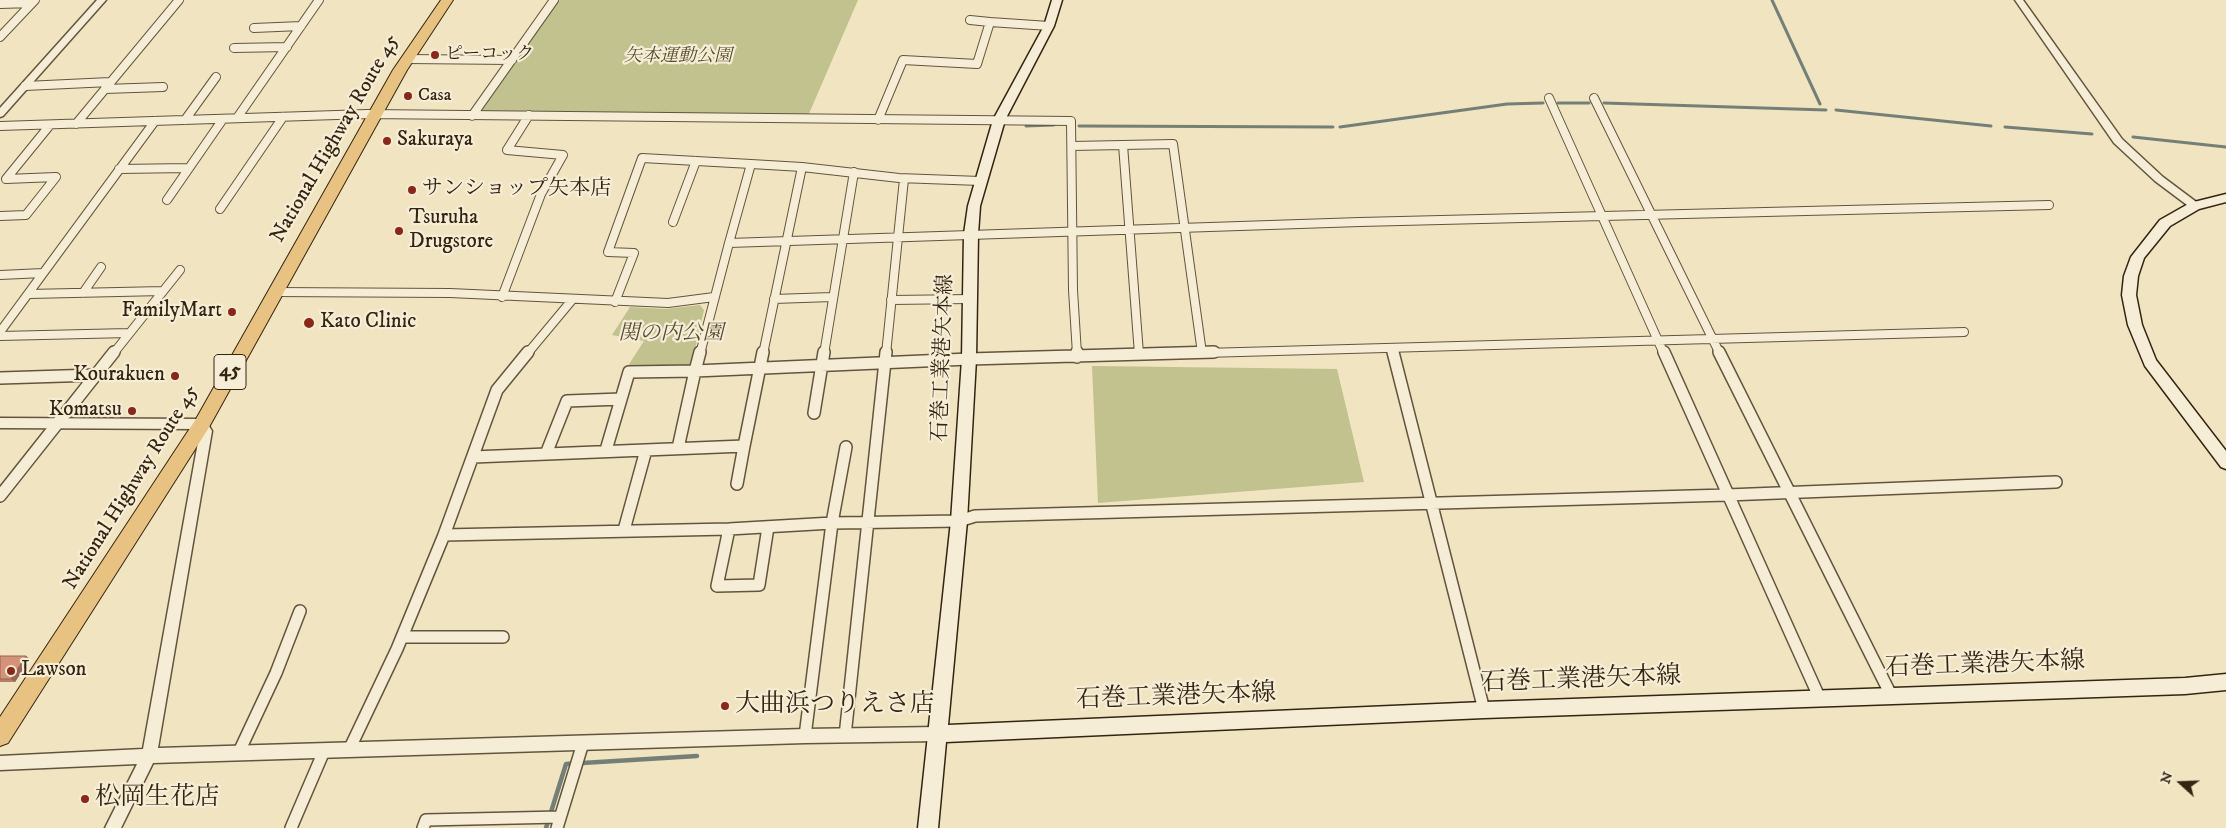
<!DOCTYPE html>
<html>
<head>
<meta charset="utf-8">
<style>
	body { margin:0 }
	#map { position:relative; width:2226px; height:828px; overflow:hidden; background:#f1e4c0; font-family:"IM FELL DW Pica",serif }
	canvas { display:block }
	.north { position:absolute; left:2156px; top:758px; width:50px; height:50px; -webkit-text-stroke:4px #f6edd6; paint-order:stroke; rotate:290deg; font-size:14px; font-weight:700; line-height:20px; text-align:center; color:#342511 }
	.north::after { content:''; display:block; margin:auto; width:18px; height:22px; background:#342511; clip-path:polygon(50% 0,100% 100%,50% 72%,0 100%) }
</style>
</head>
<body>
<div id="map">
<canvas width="2226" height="828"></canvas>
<div class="north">N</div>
</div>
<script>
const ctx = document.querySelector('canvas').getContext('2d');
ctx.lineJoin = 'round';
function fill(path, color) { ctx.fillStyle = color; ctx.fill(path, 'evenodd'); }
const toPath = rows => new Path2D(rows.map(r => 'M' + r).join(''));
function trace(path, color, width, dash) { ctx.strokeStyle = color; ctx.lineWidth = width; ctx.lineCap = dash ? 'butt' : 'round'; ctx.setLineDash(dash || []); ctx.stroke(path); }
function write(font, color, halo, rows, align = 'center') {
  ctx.font = font + ' "IM FELL DW Pica","Noto Serif JP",serif'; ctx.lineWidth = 4.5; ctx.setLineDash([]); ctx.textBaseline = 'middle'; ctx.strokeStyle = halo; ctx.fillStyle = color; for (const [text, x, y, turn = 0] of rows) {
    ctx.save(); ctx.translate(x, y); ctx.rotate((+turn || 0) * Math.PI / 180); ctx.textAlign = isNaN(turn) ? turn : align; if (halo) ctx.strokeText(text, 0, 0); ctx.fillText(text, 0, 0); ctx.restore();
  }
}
const green = toPath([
	[556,0,858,0,808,116,480,113],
	[700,305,704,310,692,363,687,367,626,369,644,341,612,335,630,307,665,309],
	[1092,366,1337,369,1364,482,1098,503]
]);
const streamFar1 = toPath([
	[1772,0,1820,104],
	[1558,103,1589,103],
	[1604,103,1826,110],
	[1836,110,1991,126],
	[1026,126,1054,125],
	[1079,126,1333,127],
	[1340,127,1507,104,1543,103],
	[2005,127,2092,134],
	[2133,137,2226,147]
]);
const stream = toPath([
	[546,828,566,764,697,756]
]);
const minorFar1 = toPath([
	[0,4,32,3],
	[970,20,990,22],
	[254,28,301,26],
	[0,37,35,0],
	[234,48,287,47],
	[407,59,512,60],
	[25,86,110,82],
	[105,89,163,87],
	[1549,98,1664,354],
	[1594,98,1720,354],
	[472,116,554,0],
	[237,118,319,0],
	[185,120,216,77],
	[878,120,903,60,977,64,990,22,1049,26],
	[76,124,179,0],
	[0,126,367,114,1071,121,1073,290,1077,354],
	[1123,145,1139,354],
	[1072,146,1173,144,1202,353],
	[119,169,188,168],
	[167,200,223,119],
	[220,209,283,117],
	[0,216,26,215,56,177,6,179,50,125],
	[673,222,696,161],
	[729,243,751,164,802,167],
	[0,275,43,273],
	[274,292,450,293,668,303,714,297],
	[83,293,101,267],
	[29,294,163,291],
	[502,297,541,194,563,155,507,150,529,115],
	[774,299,832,297],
	[891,300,970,299],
	[615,302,634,253,608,252,642,158,751,164],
	[0,332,155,121],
	[0,336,129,333],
	[1392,348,1393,354],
	[113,354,180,270],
	[527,354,572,300],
	[700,354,729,243,1360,222,2049,205],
	[763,354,802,167,899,178,980,181],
	[824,354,854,172],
	[886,354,904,179],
	[1168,354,1964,332]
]);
const minor = toPath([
	[700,352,695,371,969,359,1214,352],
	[1077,352,1077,357],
	[1393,352,1484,710],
	[1664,352,1820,699],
	[1719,352,1892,697],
	[0,378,95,375],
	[814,413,824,352],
	[606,450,629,372,695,371,678,448],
	[546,454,567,401,621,399],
	[473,457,744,446,763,352],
	[737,484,744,446],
	[0,496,114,352],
	[729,529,717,586,759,585,768,527],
	[624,530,646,450],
	[444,535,497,390,528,352],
	[402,637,503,637],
	[805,736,832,523,846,447],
	[845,736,886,352],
	[349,750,397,649,444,535,729,529,832,523,959,521,975,516,1727,495,2056,482],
	[238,754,276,673,300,611],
	[291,828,324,751],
	[423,828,426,820,560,817],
	[557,828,583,743]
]);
const tertiary = toPath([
	[97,0,106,0,3,116,0,117,0,108,97,0],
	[2015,0,2023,0,2122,139,2163,177,2199,204,2200,206,2199,208,2191,208,2155,181,2114,143,2015,0],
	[0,418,202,419,206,421,212,431,158,748,805,729,937,727,942,729,945,734,942,739,937,741,805,743,153,763,121,828,105,828,137,764,0,770,0,756,143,749,200,431,198,429,0,428,0,418]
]);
const secondary = toPath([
	[1052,0,1062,0,1054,26,1005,120,980,206,978,234,976,359,967,521,948,725,1484,702,2185,678,2226,674,2226,690,2185,694,1484,718,946,742,938,828,918,828,951,521,962,359,964,234,968,206,993,120,1044,26,1052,0],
	[2226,194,2226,202,2199,209,2170,226,2144,258,2138,276,2136,295,2142,325,2156,360,2226,451,2226,469,2221,467,2145,366,2128,325,2122,295,2124,276,2131,257,2160,220,2190,203,2226,194]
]);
const trunk = toPath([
	[441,0,453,0,407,70,208,429,8,743,0,746,0,717,196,419,393,70,441,0]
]);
const wall = toPath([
	[0,656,26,656,30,659,15,682,0,682]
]);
const shadedWall = toPath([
	[26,656,30,659,15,682,11,679]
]);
const building = toPath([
	[0,656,26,656,11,679,0,679,0,656]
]);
const markers = [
	[435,55,5,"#8f2418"],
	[408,96,5,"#8f2418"],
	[387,141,5,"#8f2418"],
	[412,190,5,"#8f2418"],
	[399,231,5,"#8f2418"],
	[232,312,5,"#8f2418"],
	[309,323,6,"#8f2418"],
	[175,376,5,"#8f2418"],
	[132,411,5,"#8f2418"],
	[11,671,5,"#8f2418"],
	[725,706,5,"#8f2418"],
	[85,799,5,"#8f2418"]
];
const farPoinames = [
	["ピーコック",445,55],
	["Casa",418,96]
];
const farParknames = [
	["矢本運動公園",678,57]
];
const shields = [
	[230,372,32]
];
const shieldNames = [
	["45",230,372]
];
const streetNames = [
	["National Highway Route 45",336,139,-60],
	["石巻工業港矢本線",944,358,-88],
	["National Highway Route 45",132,488,-58]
];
const poiNames = [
	["Sakuraya",397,141],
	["サンショップ矢本店",422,190],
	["Tsuruha",409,219],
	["Drugstore",409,243],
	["FamilyMart",222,312,"right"],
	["Kato Clinic",320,323],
	["Kourakuen",165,376,"right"],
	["Komatsu",122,411,"right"],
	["Lawson",21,671]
];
const parkNames = [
	["関の内公園",671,335]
];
const nearStreetnames = [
	["石巻工業港矢本線",1985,666,-2],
	["石巻工業港矢本線",1581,681,-2],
	["石巻工業港矢本線",1176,698,-2]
];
const nearPoinames = [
	["大曲浜つりえさ店",735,706],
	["松岡生花店",95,799]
];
fill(green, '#c1c28e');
trace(streamFar1, '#748077', 3);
trace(stream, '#748077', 4.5);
trace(minorFar1, '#63553d', 10);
trace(minor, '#63553d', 14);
trace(tertiary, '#63553d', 3);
trace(secondary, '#342511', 3);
trace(trunk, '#342511', 2);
trace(minorFar1, '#f6edd6', 8);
trace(minor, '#f6edd6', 11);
fill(tertiary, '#f6edd6');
fill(secondary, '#f6edd6');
fill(trunk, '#e8c280');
fill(wall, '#b87d68');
fill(shadedWall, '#966655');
fill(building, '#d69179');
trace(building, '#966655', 1);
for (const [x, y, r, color] of markers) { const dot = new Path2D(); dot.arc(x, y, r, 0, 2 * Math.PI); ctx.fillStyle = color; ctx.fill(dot); trace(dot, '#f6edd6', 2); }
write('18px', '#342511', '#f6edd6', farPoinames, 'left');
write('italic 18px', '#574c30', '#f6edd6', farParknames);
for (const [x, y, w] of shields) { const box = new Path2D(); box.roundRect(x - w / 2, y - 17.5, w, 35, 4); ctx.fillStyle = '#f6edd6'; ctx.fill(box); trace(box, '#342511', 1); }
write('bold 20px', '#342511', null, shieldNames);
write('21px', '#342511', '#f6edd6', streetNames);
write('21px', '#342511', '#f6edd6', poiNames, 'left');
write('italic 21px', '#574c30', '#f6edd6', parkNames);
write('25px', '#342511', '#f6edd6', nearStreetnames);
write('25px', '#342511', '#f6edd6', nearPoinames, 'left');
</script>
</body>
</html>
